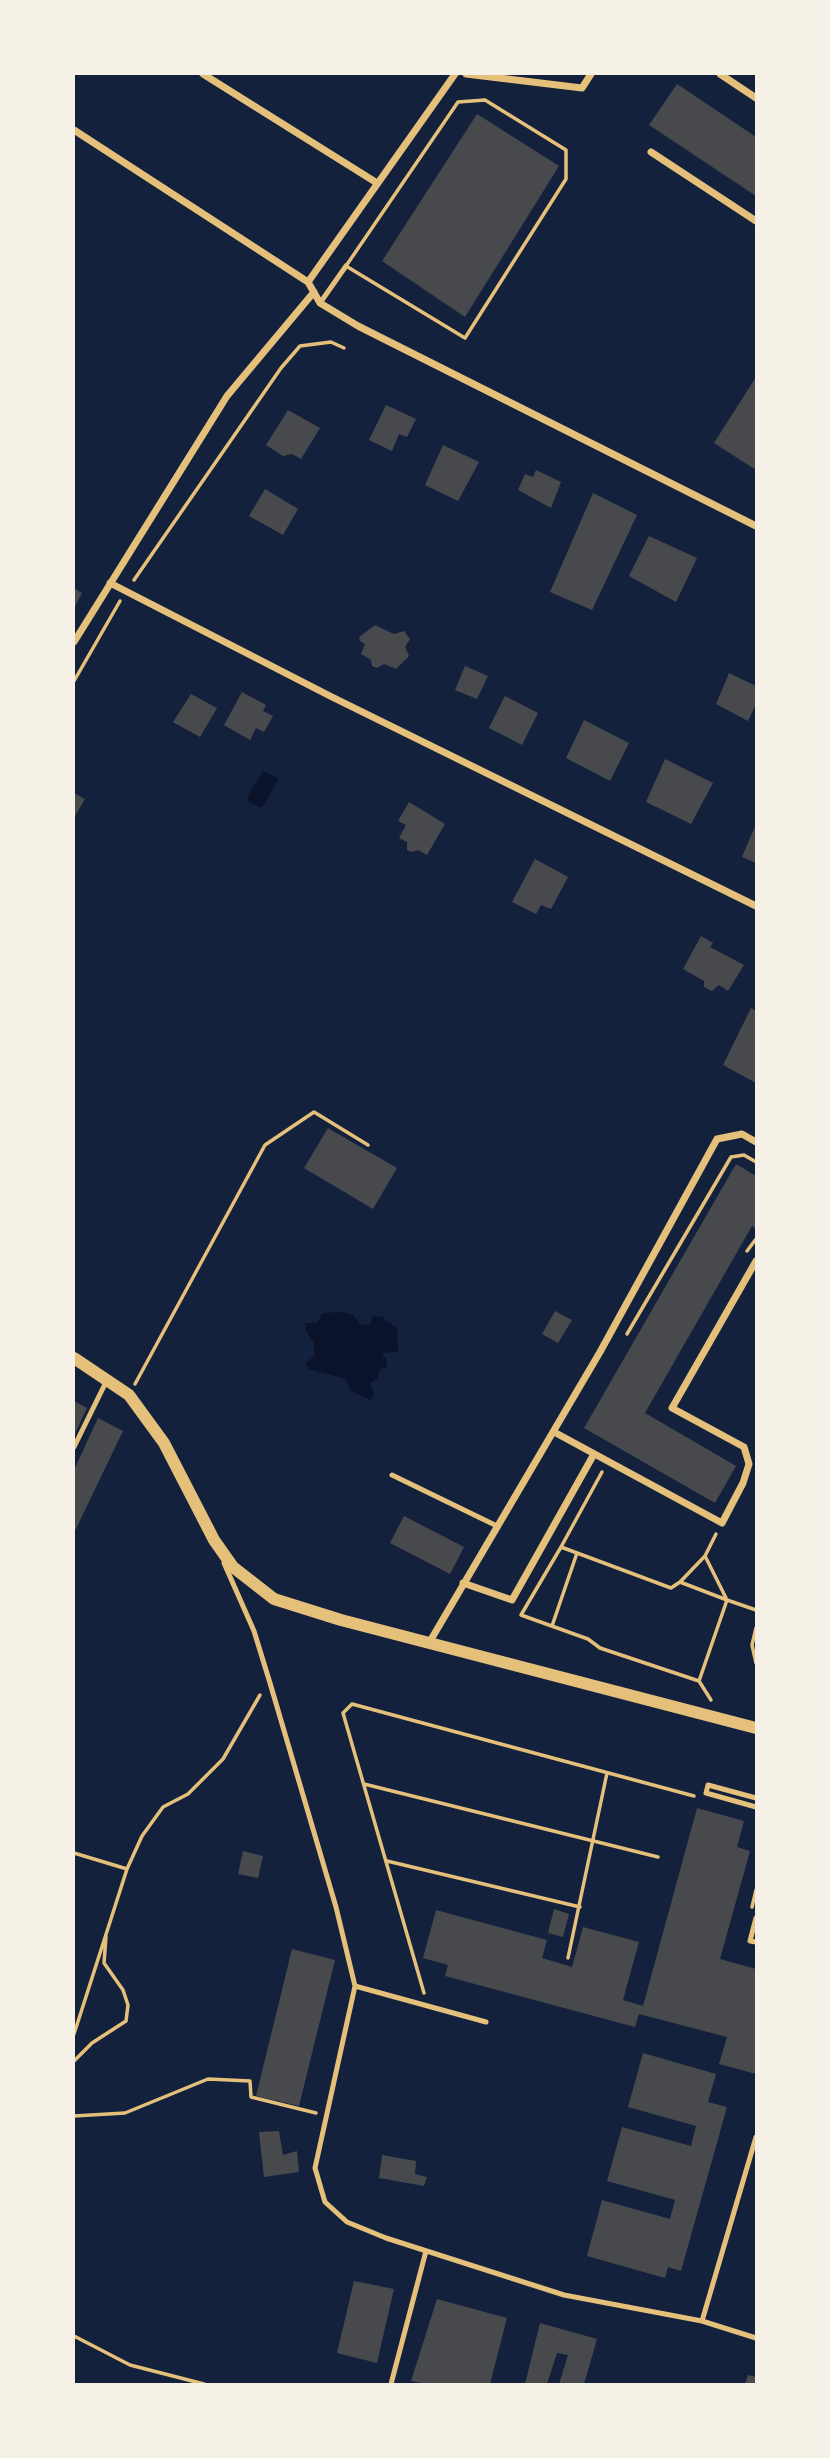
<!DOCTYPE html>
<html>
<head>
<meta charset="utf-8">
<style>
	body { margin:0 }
	#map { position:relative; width:830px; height:2458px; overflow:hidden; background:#14213d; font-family:"PT Serif",serif }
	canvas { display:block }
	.frame { position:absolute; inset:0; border:75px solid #f6f1e7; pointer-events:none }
</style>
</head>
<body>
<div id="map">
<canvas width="830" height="2458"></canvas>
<div class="frame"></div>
</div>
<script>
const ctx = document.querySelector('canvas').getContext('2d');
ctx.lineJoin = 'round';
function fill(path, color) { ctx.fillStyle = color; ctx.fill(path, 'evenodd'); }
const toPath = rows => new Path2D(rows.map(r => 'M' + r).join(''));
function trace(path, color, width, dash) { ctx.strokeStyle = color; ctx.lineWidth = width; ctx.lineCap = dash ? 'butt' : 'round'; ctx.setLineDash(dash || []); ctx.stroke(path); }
const water = toPath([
	[263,771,279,778,262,808,249,802,247,797],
	[340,1312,353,1315,361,1325,371,1324,372,1317,381,1316,397,1328,398,1352,382,1353,387,1361,387,1368,380,1369,378,1378,370,1383,374,1392,371,1400,351,1391,346,1379,308,1369,306,1363,314,1356,314,1343,305,1330,306,1323,317,1323,322,1313]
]);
const building = toPath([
	[677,84,756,137,756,196,649,125],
	[477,114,559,166,465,317,382,261],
	[756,377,756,470,714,443],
	[386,405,416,419,407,437,399,434,392,451,369,440],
	[288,410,320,428,301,459,292,454,283,456,266,445],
	[443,445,479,462,458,501,425,485],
	[536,470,561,482,551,508,518,490,525,474,533,477],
	[265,489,298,509,283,535,249,516],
	[593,493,637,515,592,610,550,592],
	[649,536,697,558,676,602,629,576],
	[74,588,82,593,74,608],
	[375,625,394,634,404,631,410,639,405,647,409,656,396,669,384,664,377,668,372,666,371,660,361,654,365,644,360,641,359,637],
	[465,666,488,676,477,699,455,690],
	[729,673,756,686,756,704,748,721,716,704],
	[242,692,266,705,263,711,273,716,264,732,256,728,250,740,224,725],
	[191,694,217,708,200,737,173,722],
	[505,696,538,713,522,745,489,728],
	[584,720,629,743,610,781,566,758],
	[665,759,713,783,691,824,646,802],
	[74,793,85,799,74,818],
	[409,802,445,824,427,855,418,850,411,852,407,850,407,842,399,838,406,825,398,821],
	[756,824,756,863,742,857],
	[535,859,568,877,551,909,541,905,536,914,512,902],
	[701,936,713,943,710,947,744,965,728,991,719,985,712,991,704,987,704,981,683,969],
	[751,1008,756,1011,756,1083,723,1065],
	[328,1128,397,1168,373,1209,304,1168],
	[736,1164,756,1176,756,1229,752,1226,645,1413,736,1466,715,1503,584,1428],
	[555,1311,572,1320,558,1343,542,1334],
	[74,1401,87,1408,74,1436],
	[98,1418,123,1431,74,1533,74,1470],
	[404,1516,464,1547,450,1574,390,1543],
	[697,1808,744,1821,737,1847,750,1851,720,1959,756,1969,756,2074,719,2064,727,2037,639,2014,635,2027,445,1976,448,1965,423,1958,436,1910,547,1940,542,1958,572,1967,583,1927,639,1942,623,2000,643,2006],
	[243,1851,263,1856,258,1878,238,1874],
	[554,1909,569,1914,563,1937,548,1933],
	[292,1949,335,1960,299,2106,256,2096],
	[643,2053,716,2074,708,2102,727,2107,681,2271,668,2267,665,2278,587,2256,602,2200,670,2219,675,2200,607,2181,622,2127,691,2146,696,2126,628,2107],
	[279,2131,283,2155,297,2151,299,2172,264,2177,259,2132],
	[382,2155,416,2161,415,2174,427,2177,424,2186,379,2178],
	[354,2281,394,2289,377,2363,337,2353],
	[437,2299,507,2318,490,2384,426,2384,411,2381],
	[540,2323,597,2339,584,2384,559,2384,568,2355,557,2353,547,2384,525,2384],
	[748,2375,756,2377,756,2384,745,2384]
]);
const path = toPath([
	[485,100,566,150,566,179,465,338,346,266,458,102,485,100],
	[134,580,281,368,300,346,331,342,344,348],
	[74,681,120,601],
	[747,1251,756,1239],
	[627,1334,731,1157,744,1155,756,1162],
	[135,1384,265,1145,314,1112,368,1145],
	[561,1547,602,1472],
	[705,1556,726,1598],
	[680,1582,705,1556,716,1534],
	[552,1626,577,1553],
	[756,1628,752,1645,756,1663],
	[699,1681,600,1648,588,1639,521,1615,561,1547,671,1588,680,1582,727,1600],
	[711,1700,699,1681,727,1600,756,1610],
	[364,1784,658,1857],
	[74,1853,127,1869],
	[387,1861,580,1907],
	[752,1907,756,1890],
	[568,1958,607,1773],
	[424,1993,343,1713,352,1704,694,1796],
	[74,2034,127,1869,142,1836,163,1807,188,1794,223,1759,260,1695],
	[74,2061,92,2043,126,2021,128,2005,123,1990,104,1963,106,1937],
	[74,2116,125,2113,208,2079,250,2081,251,2097,316,2113],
	[74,2336,130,2365,204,2384]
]);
const service = toPath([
	[320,303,346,266],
	[74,1447,106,1382],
	[392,1475,497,1526],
	[224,1563,254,1631,270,1683,336,1907,355,1986,315,2168,325,2202,347,2222,386,2238,564,2295,702,2321,756,2338],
	[756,1798,708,1785,706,1793,756,1807],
	[756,1918,750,1941,756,1942],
	[355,1986,486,2022],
	[702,2321,756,2137],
	[391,2384,426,2251]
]);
const minor = toPath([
	[203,74,377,183],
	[466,74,582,88,591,74],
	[720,74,756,98],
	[74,130,308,282,320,303,358,326,756,526],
	[651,152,756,221],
	[308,282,455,74],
	[110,583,330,696,756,906],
	[74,642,227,396,314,292],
	[554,1432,722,1523,743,1483,749,1464,744,1447,672,1408,756,1261],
	[463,1583,512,1600,594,1454],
	[429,1643,600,1352,717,1139,742,1134,756,1142]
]);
const tertiary = toPath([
	[74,1358,129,1395,164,1443,214,1540,233,1567,274,1599,341,1620,756,1728]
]);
fill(water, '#0b132b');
fill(building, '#48494c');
trace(path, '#e5c07b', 3.5);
trace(service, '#e5c07b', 5);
trace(minor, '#e5c07b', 7);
trace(tertiary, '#e5c07b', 12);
</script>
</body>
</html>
